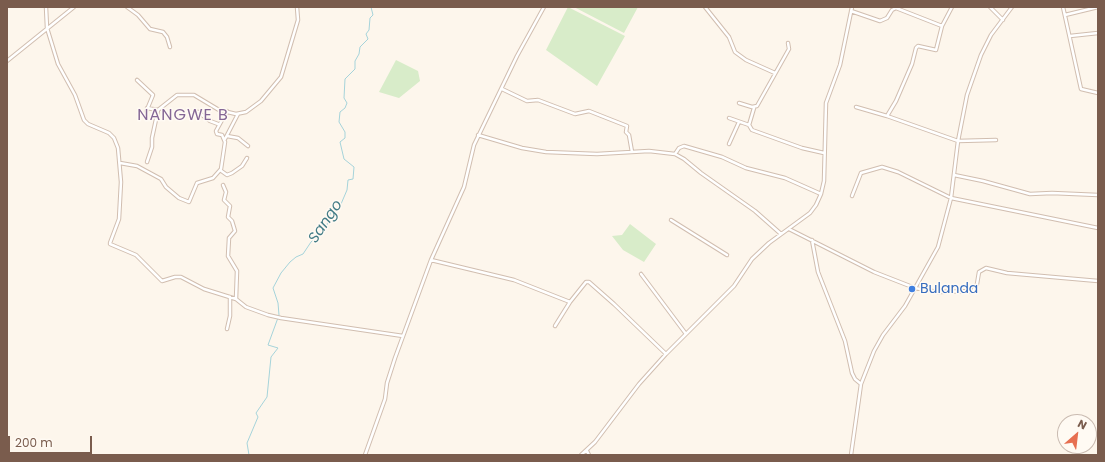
<!DOCTYPE html>
<html>
<head>
<meta charset="utf-8">
<style>
	body { margin:0 }
	#map { position:relative; width:1105px; height:462px; overflow:hidden; background:#fdf6ec; font-family:Poppins,sans-serif }
	canvas { display:block }
	.frame { position:absolute; inset:0; border:8px solid #7a5c4d; pointer-events:none }
	.north { position:absolute; left:1057px; top:414px; width:40px; height:40px; box-sizing:border-box; background:#fffaf3; border:1px solid #cabbb1; border-radius:50%; rotate:28deg; font-size:11px; font-weight:700; line-height:16px; text-align:center; color:#7a5c4d }
	.north::after { content:''; display:block; margin:auto; width:14px; height:18px; background:#e76f51; clip-path:polygon(50% 0,100% 100%,50% 72%,0 100%) }
	.scale { position:absolute; left:8px; top:436px; width:84px; height:18px; box-sizing:border-box; border:2px solid #7a5c4d; border-top:0; padding-left:5px; font-size:12px; line-height:14px; white-space:nowrap; color:#7a5c4d; -webkit-text-stroke:3px #fffaf3; paint-order:stroke }
</style>
</head>
<body>
<div id="map">
<canvas width="1105" height="462"></canvas>
<div class="frame"></div>
<div class="north">N</div>
<div class="scale">200 m</div>
</div>
<script>
const ctx = document.querySelector('canvas').getContext('2d');
ctx.lineJoin = 'round';
function fill(path, color) { ctx.fillStyle = color; ctx.fill(path, 'evenodd'); }
const toPath = rows => new Path2D(rows.map(r => 'M' + r).join(''));
function trace(path, color, width, dash) { ctx.strokeStyle = color; ctx.lineWidth = width; ctx.lineCap = dash ? 'butt' : 'round'; ctx.setLineDash(dash || []); ctx.stroke(path); }
function write(font, color, halo, rows, align = 'center') {
  ctx.font = font + ' Poppins,sans-serif'; ctx.lineWidth = 3; ctx.setLineDash([]); ctx.textBaseline = 'middle'; ctx.strokeStyle = halo; ctx.fillStyle = color; for (const [text, x, y, turn = 0] of rows) {
    ctx.save(); ctx.translate(x, y); ctx.rotate((+turn || 0) * Math.PI / 180); ctx.textAlign = isNaN(turn) ? turn : align; if (halo) ctx.strokeText(text, 0, 0); ctx.fillText(text, 0, 0); ctx.restore();
  }
}
const green = toPath([
	[568,7,625,36,597,86,546,50],
	[574,7,638,7,624,33],
	[396,60,418,71,420,81,399,98,379,92],
	[630,224,656,244,644,262,623,250,612,236,622,235]
]);
const stream = toPath([
	[249,455,247,443,258,417,256,413,267,397,271,357,278,348,268,345,279,315,278,303,273,288,281,273,290,262,296,257,303,254,311,242,326,228,331,211,338,210,341,204,347,190,348,180,353,179,354,167,344,159,340,142,345,138,345,132,339,122,340,112,345,108,347,103,344,98,345,79,355,69,355,61,359,54,360,47,368,39,366,34,369,30,370,18,373,15,371,7]
]);
const minor = toPath([
	[46,7,47,28,58,64,75,95,84,120,88,124,109,133,114,138,118,148,121,182,119,219,110,243],
	[127,7,138,15,150,29,163,32,167,37,170,47],
	[705,7,729,37,735,52,746,60,775,73],
	[990,7,1003,20],
	[1063,7,1081,89,1098,93],
	[851,11,880,21,887,18,892,10,896,8,942,26,952,7],
	[1065,15,1098,7],
	[1070,36,1098,33],
	[7,61,74,7],
	[137,80,153,95,146,112],
	[502,89,527,101,538,100,575,114,589,111,627,126,626,132,629,135,632,152],
	[739,103,752,107,757,106,789,49,788,43],
	[856,107,887,116,958,141,996,140],
	[147,108,158,110,177,95,194,95,219,110,236,114,246,112,261,101,281,77,298,20,297,7],
	[754,108,749,125,752,130,802,148,824,153],
	[198,112,210,121,218,124],
	[887,116,896,101,912,64,916,48,918,46,936,50,942,26],
	[729,118,749,125],
	[478,135,522,148,546,152,597,154,649,151,675,154,684,159,701,173,755,211,781,234],
	[227,136,238,138,248,146],
	[225,139,238,114],
	[729,144,739,122],
	[675,154,679,148,684,146,722,157,746,168,785,178,821,194],
	[147,162,152,147,152,138,158,110],
	[120,163,137,166,161,179,166,187,179,198,189,202,197,183,213,178,221,169,225,142,222,135,217,134,216,131,227,111],
	[220,170,227,175,232,173,242,166,247,158],
	[954,175,983,181,1030,194,1052,193,1098,195],
	[223,185,226,192,224,200,230,206,228,217,232,221,235,231,229,238,228,256,237,271,236,299],
	[852,196,861,173,882,167,898,172,951,198,1098,228],
	[671,220,727,255],
	[789,229,874,272,915,288,938,292,973,291,977,284,979,272,986,268,1007,273,1098,281],
	[812,240,818,272,845,341,852,373,855,379,861,384],
	[110,244,136,255,162,281,175,277,181,277,204,289,236,299,246,307,268,315,281,318,403,336],
	[431,260,514,280,570,302,586,282,589,282,614,304,666,354],
	[641,274,686,334],
	[555,326,570,302],
	[227,329,230,316,230,297],
	[587,451,589,455],
	[365,455,385,399,387,383,395,358,431,260,464,187,474,145,517,56,544,7],
	[581,455,595,442,639,384,666,354,734,286,752,259,769,243,810,213,816,205,821,194,824,181,826,103,840,65,852,7],
	[851,455,861,384,874,351,883,335,905,306,938,247,951,198,958,141,967,95,981,55,991,35,1012,7]
]);
const markers = [
	[912,289,4,"#3f7fe0"]
];
const shopNames = [
	["Bulanda",920,289]
];
const waterNames = [
	["Sango",326,222,-56]
];
const quarterNames = [
	["NANGWE B",183,116]
];
fill(green, '#d8ecc9');
trace(stream, '#a5d3da', 1);
trace(minor, '#d1beb0', 4.5);
trace(minor, '#fff', 2.5);
for (const [x, y, r, color] of markers) { const dot = new Path2D(); dot.arc(x, y, r, 0, 2 * Math.PI); ctx.fillStyle = color; ctx.fill(dot); trace(dot, '#fffaf3', 1.5); }
write('14px', '#366cbe', '#fffaf3', shopNames, 'left');
write('italic 15px', '#437c86', '#fffaf3', waterNames);
ctx.letterSpacing = '1px';
write('16px', '#846695', '#fffaf3', quarterNames);
ctx.letterSpacing = '0px';
</script>
</body>
</html>
